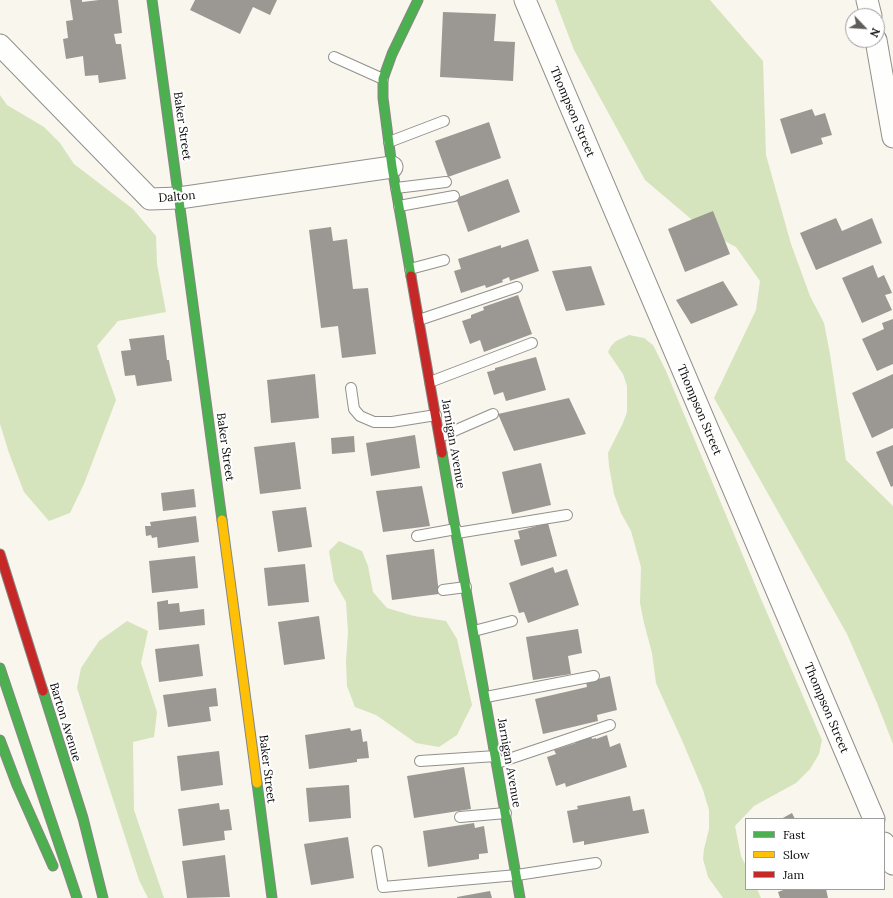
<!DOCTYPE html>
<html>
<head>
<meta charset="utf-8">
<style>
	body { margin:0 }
	#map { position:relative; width:893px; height:898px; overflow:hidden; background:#f9f6ed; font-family:Lora,serif }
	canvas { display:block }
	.legend { position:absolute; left:745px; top:818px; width:140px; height:72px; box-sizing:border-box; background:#fff; border:1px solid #9d9d9d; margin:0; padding:5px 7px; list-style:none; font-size:12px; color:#0a0a0a }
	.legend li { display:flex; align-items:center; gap:8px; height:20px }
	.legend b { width:20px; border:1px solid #9d9d9d }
	.north { position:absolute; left:845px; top:8px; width:40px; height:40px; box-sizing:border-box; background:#fff; border:1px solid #9d9d9d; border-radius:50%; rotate:115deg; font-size:11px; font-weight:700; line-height:16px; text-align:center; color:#0a0a0a }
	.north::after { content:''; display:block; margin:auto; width:14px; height:18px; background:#5e5d59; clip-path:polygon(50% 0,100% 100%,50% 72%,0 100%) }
</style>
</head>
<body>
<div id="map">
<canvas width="893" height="898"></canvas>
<ul class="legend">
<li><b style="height:5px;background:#4caf50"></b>Fast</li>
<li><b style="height:5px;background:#ffc107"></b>Slow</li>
<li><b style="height:5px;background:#c62828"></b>Jam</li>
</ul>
<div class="north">N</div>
</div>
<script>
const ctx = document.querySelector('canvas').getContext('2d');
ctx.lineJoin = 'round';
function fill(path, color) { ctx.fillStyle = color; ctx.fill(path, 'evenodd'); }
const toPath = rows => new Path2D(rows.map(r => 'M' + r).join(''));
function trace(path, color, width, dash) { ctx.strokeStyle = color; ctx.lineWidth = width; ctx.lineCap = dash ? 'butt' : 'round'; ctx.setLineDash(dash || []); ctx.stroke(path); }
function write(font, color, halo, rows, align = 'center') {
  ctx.font = font + ' Lora,serif'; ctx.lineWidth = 4; ctx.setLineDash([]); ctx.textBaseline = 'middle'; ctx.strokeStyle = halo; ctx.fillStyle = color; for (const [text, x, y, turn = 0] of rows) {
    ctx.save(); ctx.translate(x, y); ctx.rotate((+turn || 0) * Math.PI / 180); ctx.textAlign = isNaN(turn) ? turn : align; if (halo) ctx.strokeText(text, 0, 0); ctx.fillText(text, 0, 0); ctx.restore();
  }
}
const forest = toPath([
	[555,0,710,0,763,61,766,155,791,244,810,296,824,323,830,354,846,460,893,506,893,744,877,703,847,634,714,398,756,310,760,281,736,247,704,230,645,180,574,50],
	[0,95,7,105,44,127,60,143,74,164,133,209,156,236,157,264,166,312,118,321,97,346,116,400,84,484,70,513,49,521,24,492,9,453,0,424],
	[629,335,644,338,653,345,666,371,761,599,822,740,819,754,810,769,796,783,754,806,735,826,741,856,746,866,746,889,757,889,761,898,723,898,708,877,703,859,704,849,709,829,709,810,703,790,681,738,669,712,656,683,652,653,644,623,640,603,641,567,631,531,621,513,614,494,609,466,608,453,623,423,627,412,627,386,623,374,608,352,611,346,616,341],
	[339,541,362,551,368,566,373,592,387,608,414,616,446,621,457,639,472,705,457,735,439,747,416,743,376,715,355,707,347,686,346,661,348,632,346,602,334,581,329,551],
	[127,621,148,631,141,663,157,712,154,737,133,742,134,810,164,898,148,898,139,880,77,688,81,668,99,641]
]);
const building = toPath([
	[70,0,82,0,82,2,99,0,118,0,122,33,114,34,116,44,121,44,126,79,99,83,98,75,85,76,83,56,66,59,63,39,68,38,66,21,73,20],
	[195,0,277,0,270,15,253,7,240,34,190,10],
	[443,12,496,14,494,41,515,42,513,81,440,77],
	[812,109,815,116,825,113,832,135,821,138,823,144,791,154,780,119],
	[489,122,501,158,448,177,435,141],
	[508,179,520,212,468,232,456,198],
	[713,211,730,254,685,272,668,229],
	[836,218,842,231,872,218,882,243,816,270,800,233],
	[331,227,333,241,347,239,353,289,368,288,376,354,342,358,338,326,321,328,309,230],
	[528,239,539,271,510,281,509,277,502,280,503,282,486,288,485,285,461,293,454,271,461,269,458,259,501,245,501,248],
	[873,265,878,278,884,275,892,293,885,295,892,310,862,323,842,278],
	[591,266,605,305,566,311,552,271],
	[723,281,738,305,691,324,676,300],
	[518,295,532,334,484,352,480,340,470,344,462,321,471,318,471,315,484,310,483,307],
	[893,319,893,364,877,371,862,339,884,329,882,323],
	[164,335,167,360,169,360,172,381,137,386,135,375,125,376,121,351,131,350,129,339],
	[536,357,546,390,506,401,503,392,494,395,487,372,495,370,495,368],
	[315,374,319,418,271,423,267,380],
	[893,374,893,428,872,438,852,393],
	[569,398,586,434,514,451,498,414],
	[415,435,420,468,371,476,366,443],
	[354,436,355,452,332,454,331,438],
	[295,442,301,489,260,494,254,447],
	[893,445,893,486,891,487,876,452],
	[541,463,551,505,512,514,502,472],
	[422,486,430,526,383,532,376,491],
	[194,489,196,507,163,511,161,493],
	[306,507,312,547,278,552,272,511],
	[196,516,199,542,158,548,157,537,152,538,151,535,146,536,145,526,151,526,150,522],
	[548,523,557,556,521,566,514,540,520,539,518,531],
	[434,549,439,594,392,600,386,555],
	[195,556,198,588,152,593,149,561],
	[305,564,309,602,268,606,264,568],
	[553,567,555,573,567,569,579,605,528,623,524,612,519,613,509,583],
	[168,600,168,604,179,603,180,612,204,609,205,625,159,630,157,602],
	[319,616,325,659,284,665,278,622],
	[578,629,582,653,568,656,571,674,533,680,526,637],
	[199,644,203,676,159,682,155,649],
	[610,676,617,710,597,715,598,721,543,734,535,699,587,687,586,682],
	[216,688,218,706,209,707,211,721,168,727,163,695],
	[350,728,351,731,361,729,363,742,367,741,369,758,357,759,357,762,309,769,305,735],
	[590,733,592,739,596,738,596,739,607,735,610,747,620,743,627,767,566,787,565,783,556,786,547,757,556,754,554,750,576,743,574,738],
	[219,751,223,785,181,791,177,756],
	[464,767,471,809,414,818,407,776],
	[349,785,351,818,309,822,306,788],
	[630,796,633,811,644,809,649,833,584,845,584,841,573,843,567,811,578,809,577,806],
	[219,803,220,810,229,809,232,830,224,831,225,840,183,846,178,809],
	[792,813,795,819,781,819],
	[474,823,475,828,484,826,488,853,479,854,479,859,428,867,423,831],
	[348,837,354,878,311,885,304,844],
	[225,855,230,897,187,898,182,861],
	[786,889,826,889,828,898,780,898,778,892],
	[490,891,492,898,457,898,457,897]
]);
const lane = toPath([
	[334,57,383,79],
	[389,142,444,121],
	[396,188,446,182],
	[399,206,454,196],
	[410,269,444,260],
	[419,320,517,287],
	[430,382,532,343],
	[351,388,354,409,360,416,374,422,392,422,436,415],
	[440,437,493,414],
	[457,533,567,515],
	[417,536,456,529],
	[443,590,466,587],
	[474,631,512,621],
	[486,697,594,676],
	[420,761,496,756],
	[497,763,610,725],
	[460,817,506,813],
	[377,851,383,887,517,875,596,863]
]);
const street = toPath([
	[525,0,874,819],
	[867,0,871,16],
	[876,40,893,137],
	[0,45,150,199,179,198,392,167],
	[884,843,893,864]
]);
const fast = toPath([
	[152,0,222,520],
	[411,276,392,167,383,98,383,79,392,54,418,0],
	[442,453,520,898],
	[0,668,77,898],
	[43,691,83,818,103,898],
	[0,740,17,785,53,866],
	[257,783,272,898]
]);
const slow = toPath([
	[222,520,257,783]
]);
const jam = toPath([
	[411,276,442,453],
	[0,554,43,691]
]);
const streetNames = [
	["Thompson Street",572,112,67],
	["Baker Street",182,126,82],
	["Dalton",177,197,-5],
	["Thompson Street",699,410,67],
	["Jarnigan Avenue",453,444,80],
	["Baker Street",225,447,82],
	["Thompson Street",826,708,67],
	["Barton Avenue",65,722,73],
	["Jarnigan Avenue",509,763,80],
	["Baker Street",267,769,83]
];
fill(forest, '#d5e4bc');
fill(building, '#9b9894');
trace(lane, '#92908c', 12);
trace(street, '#92908c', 23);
trace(fast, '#888783', 11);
trace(slow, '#888783', 11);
trace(jam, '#888783', 11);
trace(lane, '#fefefc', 10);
trace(street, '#fefefc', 21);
trace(fast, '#4caf50', 9);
trace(slow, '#ffc107', 9);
trace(jam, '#c62828', 9);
write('12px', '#0a0a0a', '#fff', streetNames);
</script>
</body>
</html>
